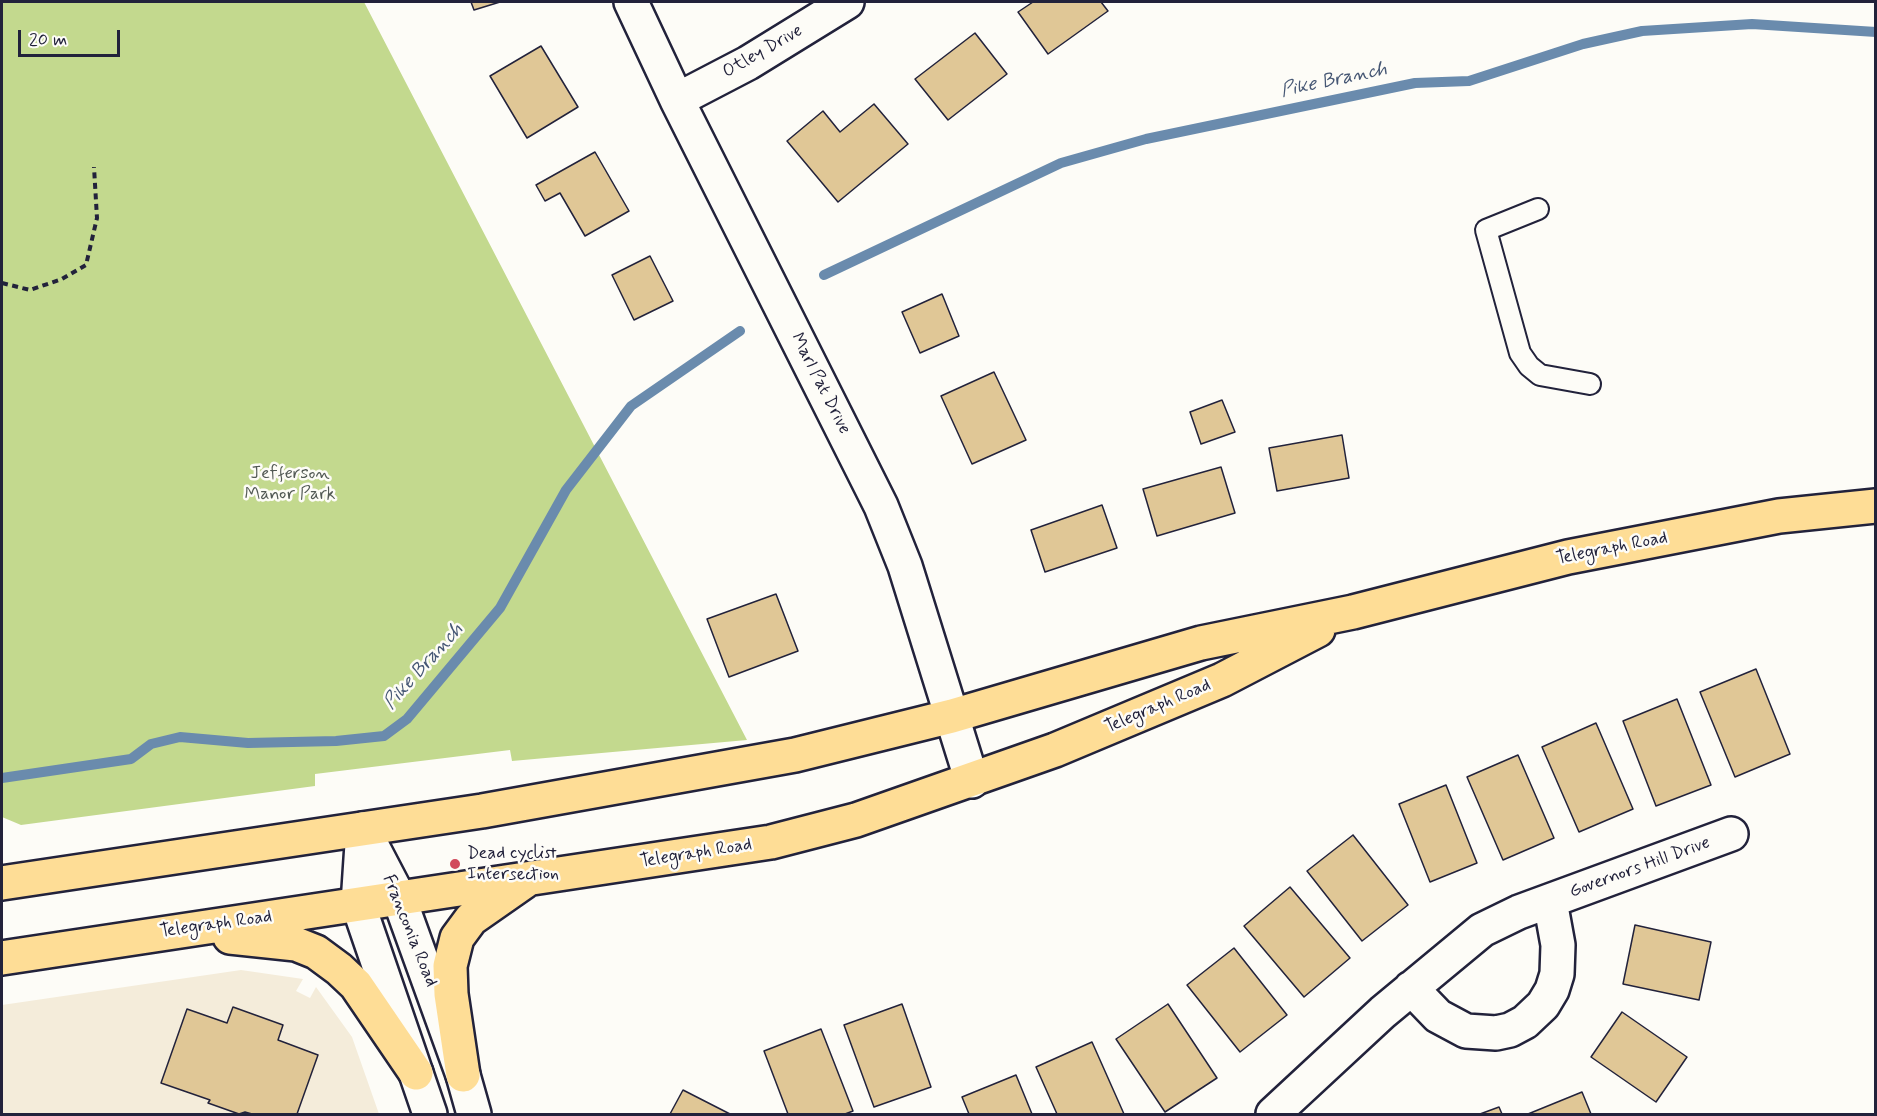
<!DOCTYPE html>
<html>
<head>
<meta charset="utf-8">
<style>
	body { margin:0 }
	#map { position:relative; width:1877px; height:1116px; overflow:hidden; background:#fdfcf7; font-family:Mynerve,sans-serif }
	canvas { display:block }
	.frame { position:absolute; inset:0; border:3px solid #22223b; pointer-events:none }
	.scale { position:absolute; left:18px; top:30px; width:102px; height:27px; box-sizing:border-box; border:3px solid #22223b; border-top:0; padding-left:8px; font-size:18px; line-height:21px; white-space:nowrap; color:#22223b; -webkit-text-stroke:4px #fdfcf7; paint-order:stroke }
</style>
</head>
<body>
<div id="map">
<canvas width="1877" height="1116"></canvas>
<div class="frame"></div>
<div class="scale">20 m</div>
</div>
<script>
const ctx = document.querySelector('canvas').getContext('2d');
ctx.lineJoin = 'round';
function fill(path, color) { ctx.fillStyle = color; ctx.fill(path, 'evenodd'); }
const toPath = rows => new Path2D(rows.map(r => 'M' + r).join(''));
function trace(path, color, width, dash) { ctx.strokeStyle = color; ctx.lineWidth = width; ctx.lineCap = dash ? 'butt' : 'round'; ctx.setLineDash(dash || []); ctx.stroke(path); }
function write(font, color, halo, rows, align = 'center') {
  ctx.font = font + ' Mynerve,sans-serif'; ctx.lineWidth = 5; ctx.setLineDash([]); ctx.textBaseline = 'middle'; ctx.strokeStyle = halo; ctx.fillStyle = color; for (const [text, x, y, turn = 0] of rows) {
    ctx.save(); ctx.translate(x, y); ctx.rotate((+turn || 0) * Math.PI / 180); ctx.textAlign = isNaN(turn) ? turn : align; if (halo) ctx.strokeText(text, 0, 0); ctx.fillText(text, 0, 0); ctx.restore();
  }
}
const built = toPath([
	[241,970,303,979,296,991,310,998,316,987,352,1037,379,1114,2,1114,2,1005]
]);
const green = toPath([
	[2,2,364,2,747,740,512,761,510,750,315,774,315,786,21,825,2,817]
]);
const stream = toPath([
	[824,275,1061,163,1146,139,1415,83,1469,81,1583,44,1642,31,1752,24,1876,32],
	[2,778,131,759,151,744,180,737,248,743,336,741,384,736,407,719,500,608,566,490,631,406,740,331]
]);
const building = toPath([
	[471,2,500,2,474,10,471,2],
	[1033,2,1101,2,1108,11,1048,54,1018,12,1033,2],
	[975,33,1007,74,948,120,915,79,975,33],
	[541,46,578,107,527,138,490,76,541,46],
	[874,104,908,144,838,202,787,141,823,111,840,132,874,104],
	[595,152,629,211,585,236,560,193,545,201,536,185,595,152],
	[650,256,673,301,634,320,612,275,650,256],
	[942,294,959,336,920,353,902,312,942,294],
	[994,372,1026,440,972,464,941,396,994,372],
	[1222,400,1235,432,1201,444,1190,412,1222,400],
	[1342,435,1349,478,1277,491,1269,448,1342,435],
	[1221,467,1235,513,1157,536,1143,489,1221,467],
	[1102,505,1117,548,1045,572,1031,530,1102,505],
	[776,594,798,651,729,677,707,619,776,594],
	[1756,669,1790,754,1735,777,1700,692,1756,669],
	[1677,699,1711,785,1656,806,1623,721,1677,699],
	[1596,723,1633,809,1579,832,1542,747,1596,723],
	[1518,755,1554,838,1503,860,1467,777,1518,755],
	[1446,785,1477,863,1430,882,1399,804,1446,785],
	[1353,835,1408,905,1362,941,1307,871,1353,835],
	[1290,887,1350,958,1304,997,1244,926,1290,887],
	[1635,925,1711,942,1699,1000,1623,984,1635,925],
	[1234,948,1287,1015,1240,1052,1187,985,1234,948],
	[902,1004,931,1087,874,1107,844,1025,902,1004],
	[1168,1004,1217,1078,1165,1112,1116,1039,1168,1004],
	[233,1007,283,1025,278,1040,318,1055,297,1114,252,1114,245,1112,239,1114,208,1103,210,1100,161,1083,187,1009,227,1023,233,1007],
	[1622,1012,1687,1057,1656,1102,1591,1057,1622,1012],
	[821,1029,853,1111,845,1114,788,1114,764,1051,821,1029],
	[1092,1042,1124,1114,1057,1114,1036,1067,1092,1042],
	[1016,1075,1032,1114,969,1114,962,1097,1016,1075],
	[683,1090,730,1114,670,1114,683,1090],
	[1582,1092,1591,1114,1528,1114,1582,1092],
	[1499,1107,1502,1114,1480,1114,1499,1107]
]);
const path = toPath([
	[2,283,30,290,62,279,86,265,97,218,94,167]
]);
const lane = toPath([
	[1538,209,1486,230,1520,353,1529,366,1540,375,1590,384]
]);
const street = toPath([
	[631,2,677,100,881,506,905,566,972,781],
	[677,100,748,63,847,2],
	[1411,988,1438,1016,1466,1031,1496,1033,1510,1030,1525,1022,1543,1005,1552,990,1557,974,1558,945,1550,901],
	[1273,1114,1383,1012,1482,930,1519,912,1731,834]
]);
const secondary = toPath([
	[363,829,399,898,463,1075,474,1114],
	[363,829,358,904,430,1114]
]);
const primary = toPath([
	[2,883,482,811,795,755,952,716,1201,643,1353,612,1568,557,1779,516,1876,506],
	[230,937,296,944,316,952,339,969,356,985,416,1073],
	[2,958,771,842,856,820,1055,750,1222,680,1318,630],
	[463,1075,451,994,450,966,457,938,471,919,524,882]
]);
const markers = [
	[455,864,6,"#d1495b"]
];
const streetNames = [
	["Otley Drive",763,52,-30],
	["Marl Pat Drive",820,384,63],
	["Telegraph Road",1612,549,-11],
	["Telegraph Road",1158,707,-23],
	["Telegraph Road",696,854,-9],
	["Governors Hill Drive",1640,868,-20],
	["Telegraph Road",216,925,-8],
	["Franconia Road",409,931,68]
];
const parkNames = [
	["Jefferson",290,474],
	["Manor Park",290,495]
];
const poiNames = [
	["Dead cyclist",467,854],
	["Intersection",467,875]
];
const waterNames = [
	["Pike Branch",1334,81,-12],
	["Pike Branch",424,667,-48]
];
fill(built, '#f4ecda');
fill(green, '#c3d98e');
trace(stream, '#6a8bad', 10);
fill(building, '#e0c796');
trace(building, '#22223b', 1.5);
trace(lane, '#22223b', 24);
trace(street, '#22223b', 38);
trace(secondary, '#22223b', 38);
trace(primary, '#22223b', 38);
trace(path, '#22223b', 4, [6, 4.5]);
trace(lane, '#fdfcf7', 20);
trace(street, '#fdfcf7', 33);
trace(secondary, '#fdfcf7', 33);
trace(primary, '#fedd96', 33);
for (const [x, y, r, color] of markers) { const dot = new Path2D(); dot.arc(x, y, r, 0, 2 * Math.PI); ctx.fillStyle = color; ctx.fill(dot); trace(dot, '#fdfcf7', 2); }
write('18px', '#22223b', '#fdfcf7', streetNames);
write('18px', '#525954', '#fdfcf7', parkNames);
write('18px', '#22223b', '#fdfcf7', poiNames, 'left');
write('italic 20px', '#465774', '#fdfcf7', waterNames);
</script>
</body>
</html>
